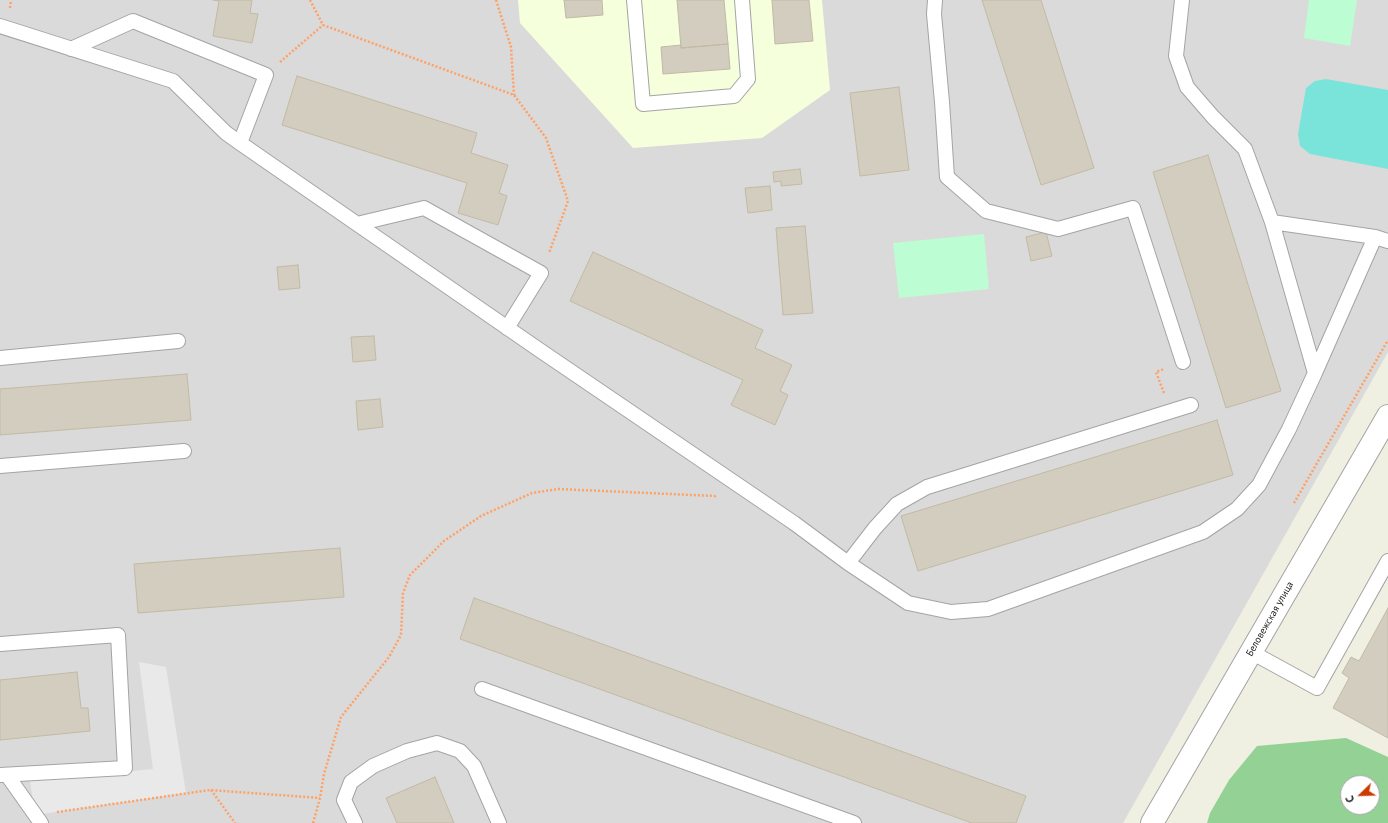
<!DOCTYPE html>
<html>
<head>
<meta charset="utf-8">
<style>
	body { margin:0 }
	#map { position:relative; width:1388px; height:823px; overflow:hidden; background:#efefe2; font-family:"PT Sans",sans-serif }
	canvas { display:block }
	.north { position:absolute; left:1340px; top:775px; width:40px; height:40px; box-sizing:border-box; background:#fff; border:1px solid #a5a5a5; border-radius:50%; rotate:247deg; font-size:11px; font-weight:700; line-height:16px; text-align:center; color:#1d1d1d }
	.north::after { content:''; display:block; margin:auto; width:14px; height:18px; background:#cb3b00; clip-path:polygon(50% 0,100% 100%,50% 72%,0 100%) }
</style>
</head>
<body>
<div id="map">
<canvas width="1388" height="823"></canvas>
<div class="north">С</div>
</div>
<script>
const ctx = document.querySelector('canvas').getContext('2d');
ctx.lineJoin = 'round';
function fill(path, color) { ctx.fillStyle = color; ctx.fill(path, 'evenodd'); }
const toPath = rows => new Path2D(rows.map(r => 'M' + r).join(''));
function trace(path, color, width, dash) { ctx.strokeStyle = color; ctx.lineWidth = width; ctx.lineCap = dash ? 'butt' : 'round'; ctx.setLineDash(dash || []); ctx.stroke(path); }
function write(font, color, halo, rows, align = 'center') {
  ctx.font = font + ' "PT Sans",sans-serif'; ctx.lineWidth = 4; ctx.setLineDash([]); ctx.textBaseline = 'middle'; ctx.strokeStyle = halo; ctx.fillStyle = color; for (const [text, x, y, turn = 0] of rows) {
    ctx.save(); ctx.translate(x, y); ctx.rotate((+turn || 0) * Math.PI / 180); ctx.textAlign = isNaN(turn) ? turn : align; if (halo) ctx.strokeText(text, 0, 0); ctx.fillText(text, 0, 0); ctx.restore();
  }
}
const residential = toPath([
	[0,0,1388,0,1388,352,1123,823,0,823]
]);
const education = toPath([
	[518,0,822,0,830,90,762,138,633,148,520,23]
]);
const forest = toPath([
	[1346,738,1388,757,1388,823,1207,823,1210,813,1229,780,1257,746],
	[1348,783,1372,783,1372,807,1348,807]
]);
const park = toPath([
	[1309,0,1357,0,1350,46,1304,38],
	[984,234,989,289,899,298,893,243]
]);
const pitch = toPath([
	[1326,79,1388,90,1388,169,1310,154,1300,146,1298,134,1306,88,1315,81]
]);
const parking = toPath([
	[139,662,166,667,186,793,35,815,30,781,153,769]
]);
const building = toPath([
	[213,0,252,0,250,13,258,14,252,43,213,36,219,1,213,0],
	[564,0,602,0,603,15,566,18,564,0],
	[677,0,724,0,728,44,681,48,677,0],
	[772,0,809,0,813,41,775,44,772,0],
	[982,0,1041,0,1094,168,1041,185,982,0],
	[728,44,730,69,663,74,661,47,681,45,681,48,728,44],
	[297,76,477,133,471,153,508,165,499,193,507,196,498,225,458,213,467,183,282,125,297,76],
	[899,87,909,170,860,176,850,93,899,87],
	[1208,155,1281,391,1226,408,1153,172,1208,155],
	[800,169,802,184,781,186,781,181,774,182,773,172,800,169],
	[770,186,772,210,748,213,745,188,770,186],
	[805,226,813,313,783,315,776,228,805,226],
	[1046,232,1052,256,1031,261,1026,237,1046,232],
	[593,252,763,330,755,348,792,365,780,391,788,395,775,425,731,405,743,380,570,301,593,252],
	[298,265,300,288,279,290,277,267,298,265],
	[374,336,376,360,353,362,351,337,374,336],
	[187,374,191,420,0,435,0,389,187,374],
	[380,399,383,427,358,430,356,401,380,399],
	[1217,420,1233,475,918,571,901,516,1217,420],
	[340,548,344,597,138,613,134,564,340,548],
	[474,598,1026,796,1016,823,972,823,460,639,474,598],
	[1388,608,1388,738,1333,708,1349,678,1342,673,1351,657,1359,661,1388,608],
	[77,672,81,708,88,708,90,731,0,740,0,680,77,672],
	[435,777,454,823,397,823,386,798,435,777]
]);
const path = toPath([
	[310,0,323,25,514,95,546,138,568,201,549,253],
	[496,0,511,47,514,95],
	[10,8,11,0],
	[280,62,323,25],
	[1164,393,1156,372,1164,369],
	[1294,503,1388,340],
	[211,790,235,823],
	[57,812,210,790,320,798],
	[313,823,320,798,324,774,341,717,389,657,401,635,403,593,410,575,444,541,481,516,532,493,558,489,715,496,716,495]
]);
const service = toPath([
	[634,0,643,104,734,96,748,79,742,0],
	[935,0,934,14,942,102,947,177,986,211,1058,229,1133,208,1183,362],
	[1182,0,1176,56,1187,87,1213,117,1245,149,1272,222],
	[0,26,173,81,226,133,240,143,538,349,794,523,848,563,908,603,951,612,988,609,1203,532,1237,509,1259,485,1289,429,1315,373,1272,222,1375,237,1388,241],
	[71,49,133,21,266,75,240,143],
	[357,224,424,208,541,273,507,328],
	[0,358,178,341],
	[1315,373,1375,237],
	[0,466,184,451],
	[848,563,875,528,897,504,927,487,1191,405],
	[0,644,118,635,125,768,0,775],
	[1251,652,1317,688,1388,561],
	[482,689,854,823],
	[7,775,41,823],
	[355,823,344,800,351,782,373,766,407,751,437,743,460,751,474,766,499,823]
]);
const tertiary = toPath([
	[1152,823,1388,416]
]);
const streetNames = [
	["Беловежская улица",1270,619,-60]
];
fill(residential, '#dbdada');
fill(education, '#f5ffdc');
fill(forest, '#94d194');
fill(park, '#bcfdd4');
fill(pitch, '#7be4da');
fill(parking, '#e9e9e9');
fill(building, '#d2cdbf');
trace(building, '#c2baa4', 1);
trace(service, '#a4a4a4', 16);
trace(tertiary, '#a4a4a4', 24);
trace(path, '#ffa164', 2.5, [2, 2]);
trace(service, '#fff', 14);
trace(tertiary, '#fff', 22);
write('10px', '#1d1d1d', '#fff', streetNames);
</script>
</body>
</html>
